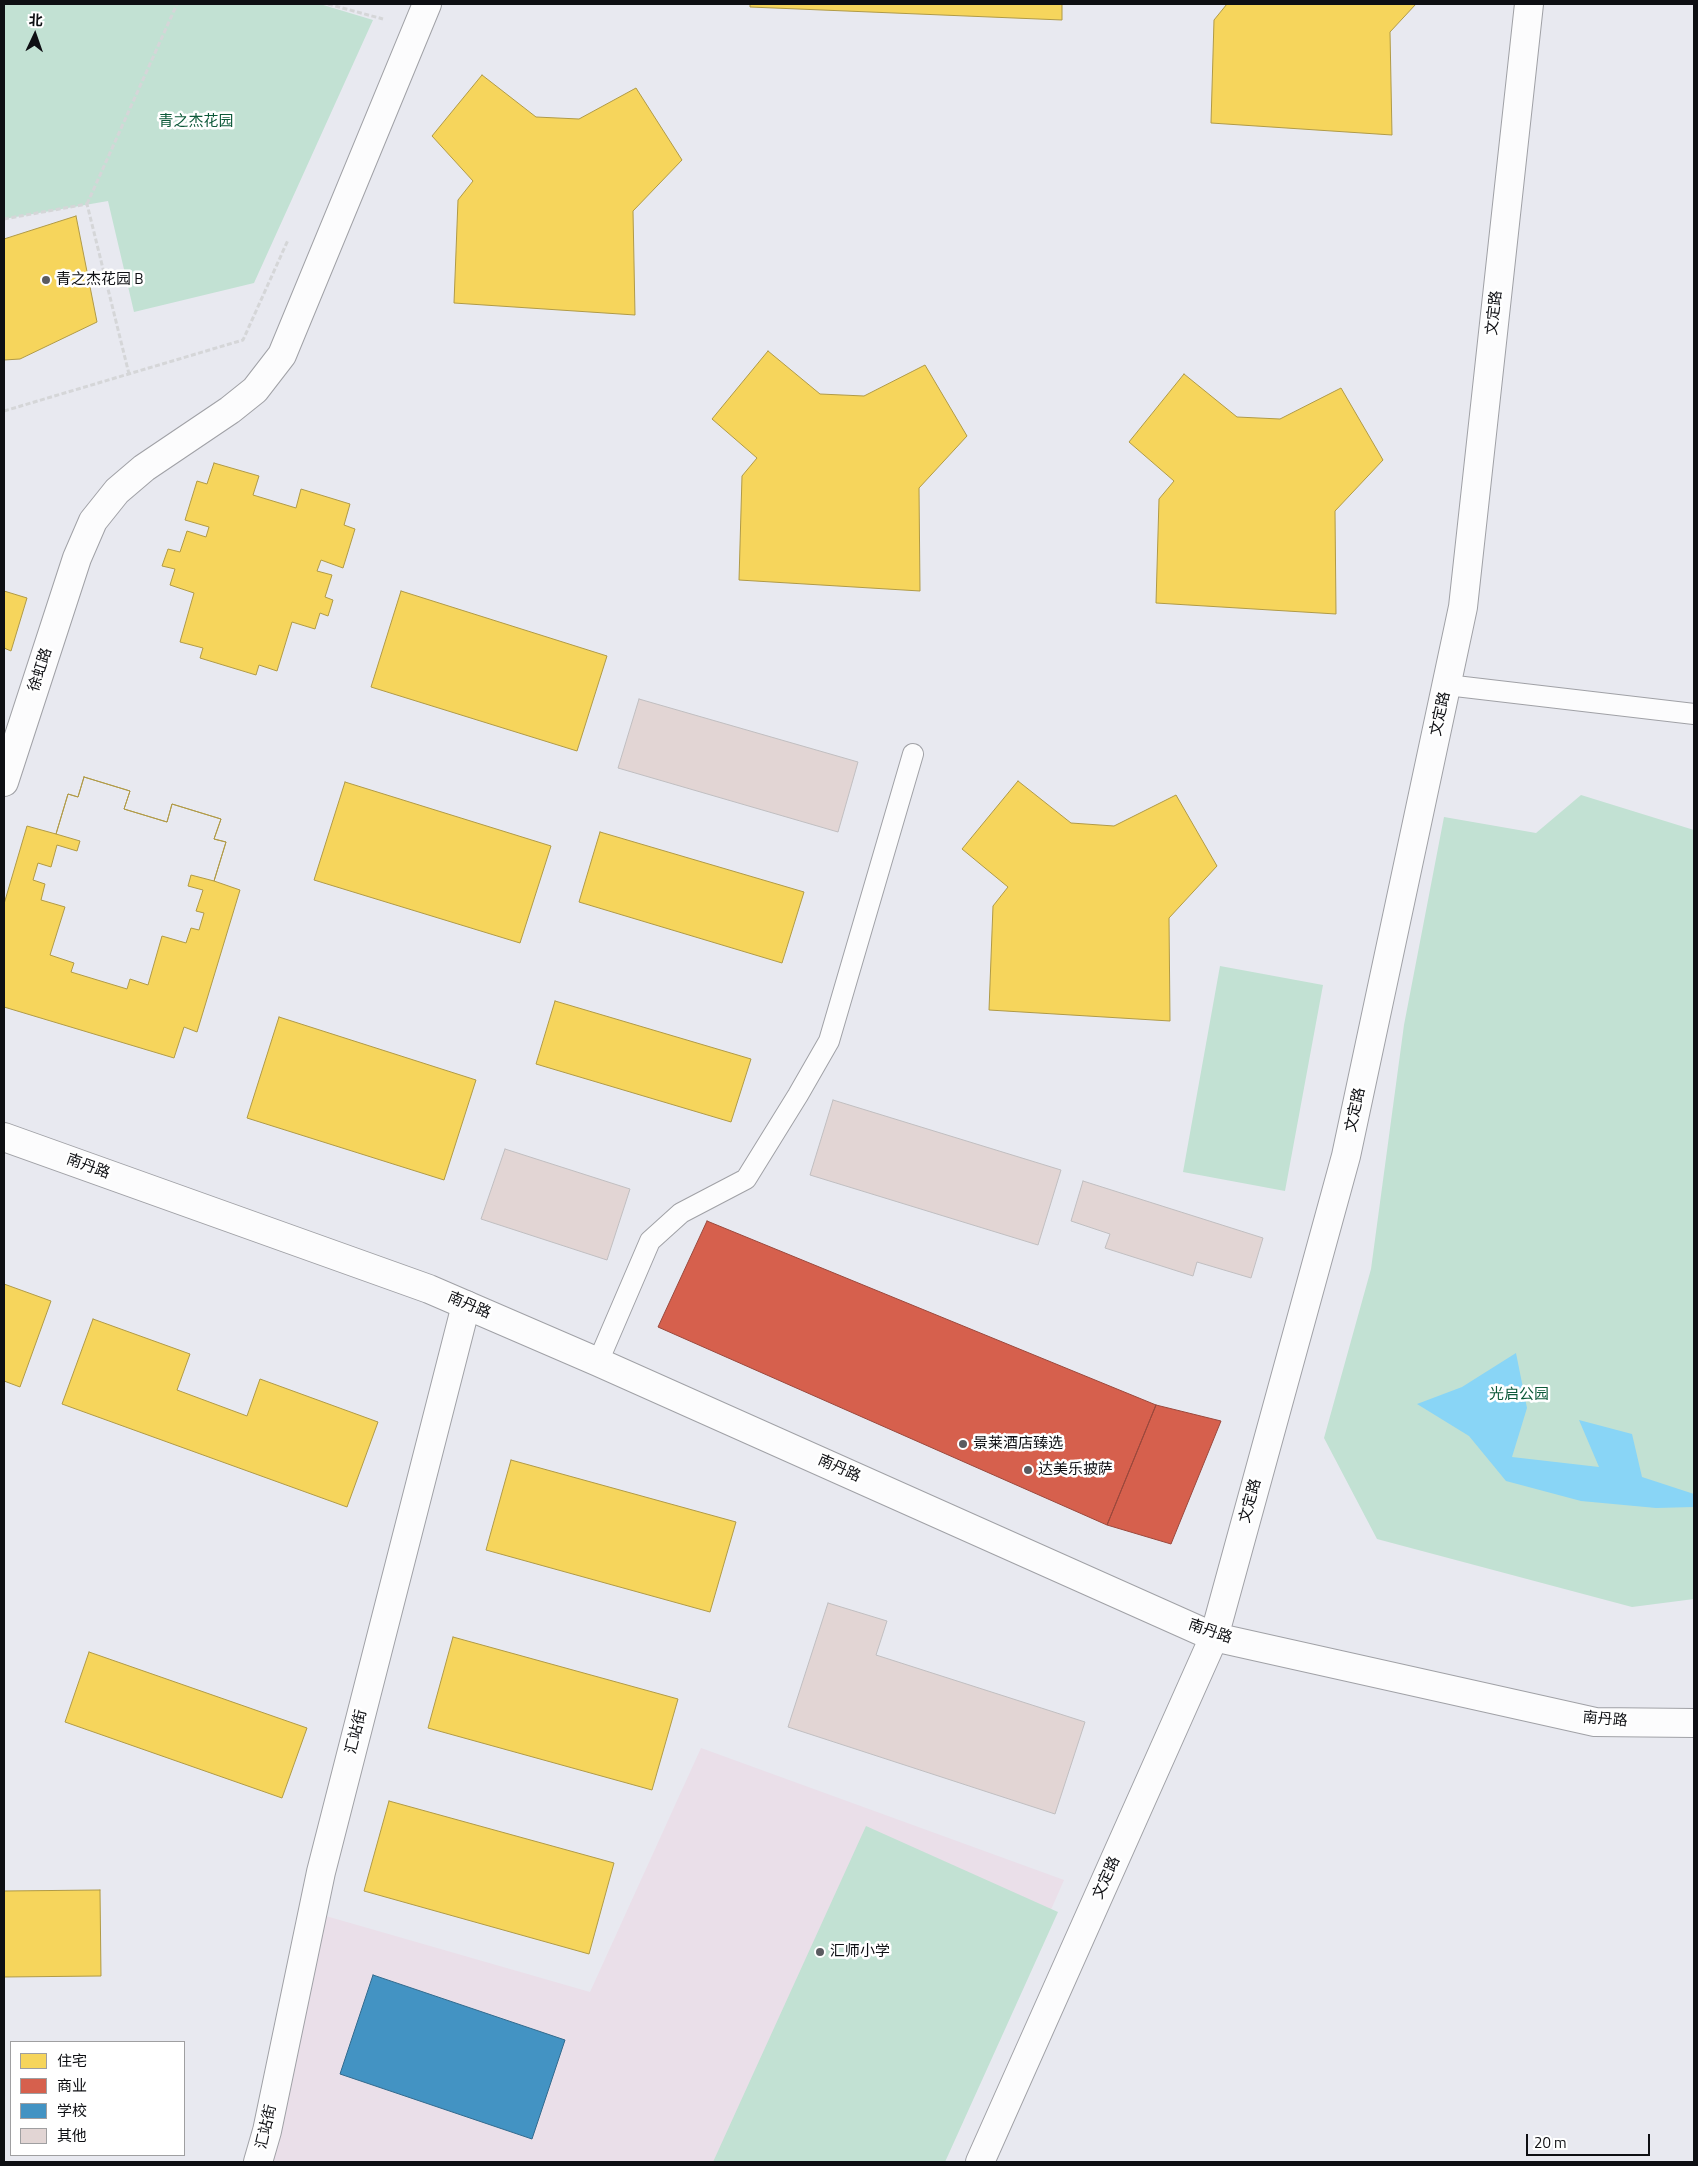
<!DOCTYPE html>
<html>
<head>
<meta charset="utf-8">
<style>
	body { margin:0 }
	#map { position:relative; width:1698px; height:2166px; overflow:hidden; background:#e8e9f0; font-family:"Titillium Web","Noto Sans SC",sans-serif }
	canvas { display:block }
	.frame { position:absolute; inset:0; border:5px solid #0e0f13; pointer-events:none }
	.legend { position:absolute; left:10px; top:2041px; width:175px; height:115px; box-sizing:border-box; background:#fff; border:1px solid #9f9fa1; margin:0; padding:6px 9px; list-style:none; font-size:15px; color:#0e0f13 }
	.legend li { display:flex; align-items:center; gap:10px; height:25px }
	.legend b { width:25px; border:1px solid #9f9fa1 }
	.north { position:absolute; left:10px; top:10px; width:50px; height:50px; -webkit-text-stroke:4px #fff; paint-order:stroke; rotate:3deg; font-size:14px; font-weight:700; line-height:20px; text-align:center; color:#0e0f13 }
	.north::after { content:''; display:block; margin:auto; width:18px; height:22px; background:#0e0f13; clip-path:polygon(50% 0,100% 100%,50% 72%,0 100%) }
	.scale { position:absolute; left:1526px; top:2134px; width:124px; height:22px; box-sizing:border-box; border:2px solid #0e0f13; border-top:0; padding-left:6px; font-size:15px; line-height:18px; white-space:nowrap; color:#0e0f13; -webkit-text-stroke:4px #fff; paint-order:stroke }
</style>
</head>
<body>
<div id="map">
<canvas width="1698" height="2166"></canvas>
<div class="frame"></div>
<ul class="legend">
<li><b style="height:14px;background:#f6d55c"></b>住宅</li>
<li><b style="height:14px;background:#d6604d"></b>商业</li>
<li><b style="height:14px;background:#4393c3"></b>学校</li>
<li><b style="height:14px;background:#e2d5d4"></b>其他</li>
</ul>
<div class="north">北</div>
<div class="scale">20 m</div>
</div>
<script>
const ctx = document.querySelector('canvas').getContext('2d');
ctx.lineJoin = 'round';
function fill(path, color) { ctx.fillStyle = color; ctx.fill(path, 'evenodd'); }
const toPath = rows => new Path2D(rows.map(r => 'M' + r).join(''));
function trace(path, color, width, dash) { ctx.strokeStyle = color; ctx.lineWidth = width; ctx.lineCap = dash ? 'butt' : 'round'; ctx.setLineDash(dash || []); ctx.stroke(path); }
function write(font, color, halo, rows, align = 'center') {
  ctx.font = font + ' "Titillium Web","Noto Sans SC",sans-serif'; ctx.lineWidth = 5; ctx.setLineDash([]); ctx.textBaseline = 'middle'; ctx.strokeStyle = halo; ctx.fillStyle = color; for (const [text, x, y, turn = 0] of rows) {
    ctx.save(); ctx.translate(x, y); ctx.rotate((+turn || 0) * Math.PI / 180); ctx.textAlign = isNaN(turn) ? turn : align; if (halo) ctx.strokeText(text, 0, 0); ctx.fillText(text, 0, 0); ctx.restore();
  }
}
const education = toPath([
	[701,1748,1064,1880,941,2162,269,2162,312,1912,590,1992]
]);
const green = toPath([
	[4,4,320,4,373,20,254,283,134,312,108,201,4,219],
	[1581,795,1694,830,1694,1599,1632,1607,1377,1539,1324,1438,1371,1269,1404,1025,1444,817,1536,833],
	[1220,966,1323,985,1285,1191,1183,1172],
	[866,1826,1058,1912,945,2162,713,2162]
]);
const water = toPath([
	[1516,1353,1527,1408,1512,1457,1599,1467,1579,1420,1632,1434,1642,1477,1694,1494,1694,1507,1656,1508,1581,1501,1506,1481,1469,1436,1417,1404,1462,1387]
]);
const homes = toPath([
	[750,4,1062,4,1062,20,750,7,750,4],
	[1227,4,1416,4,1390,32,1392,135,1211,123,1214,20,1227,4],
	[482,75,536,117,579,119,636,88,682,160,633,211,635,315,454,303,458,200,473,181,432,136,482,75],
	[76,216,97,322,20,359,4,360,4,239,76,216],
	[768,351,820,394,864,396,925,365,967,436,919,488,920,591,739,580,742,476,757,458,712,419,768,351],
	[1184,374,1237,417,1280,419,1341,388,1383,460,1335,511,1336,614,1156,603,1159,499,1174,481,1129,442,1184,374],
	[214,463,259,476,253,495,296,508,301,489,350,504,344,525,355,529,343,568,321,560,317,571,332,575,325,597,333,600,328,616,320,613,315,629,292,622,277,671,259,665,256,675,200,658,203,648,180,642,194,593,170,585,175,569,162,566,168,549,180,552,187,531,206,537,209,527,185,520,197,481,207,484,214,463],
	[4,591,27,598,11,651,4,648,4,591],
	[401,591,607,656,577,751,371,687,401,591],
	[84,777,130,791,124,809,167,822,172,804,221,819,214,839,226,842,214,881,191,875,188,886,203,890,196,911,204,913,199,930,191,928,186,943,162,936,148,985,130,979,127,989,71,972,74,963,50,955,65,907,41,900,45,884,33,880,38,863,51,867,57,845,77,851,80,841,56,834,68,794,78,797,84,777],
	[84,777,130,791,124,809,167,822,172,804,221,819,214,839,226,842,214,881,240,890,197,1032,184,1027,174,1058,4,1007,4,904,27,826,56,834,68,794,78,797,84,777],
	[1018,781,1071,823,1114,826,1176,795,1217,866,1169,918,1170,1021,989,1010,993,906,1008,887,962,849,1018,781],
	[345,782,551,846,520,943,314,880,345,782],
	[600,832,804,892,782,963,579,902,600,832],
	[555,1001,751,1059,731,1122,536,1064,555,1001],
	[279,1017,476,1080,444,1180,247,1118,279,1017],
	[4,1284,51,1301,20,1387,4,1381,4,1284],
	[93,1319,190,1354,177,1390,247,1416,260,1379,378,1422,347,1507,62,1404,93,1319],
	[511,1460,736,1522,710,1612,486,1550,511,1460],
	[453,1637,678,1699,652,1790,428,1728,453,1637],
	[89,1652,307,1728,282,1798,65,1722,89,1652],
	[389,1801,614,1863,589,1954,364,1891,389,1801],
	[100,1890,101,1976,4,1977,4,1891,100,1890]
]);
const shops = toPath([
	[707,1221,1156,1405,1107,1525,658,1327,707,1221],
	[1156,1405,1221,1421,1171,1544,1107,1525,1156,1405]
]);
const schools = toPath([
	[373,1975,565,2040,532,2139,340,2074,373,1975]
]);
const building = toPath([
	[639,699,858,762,838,832,618,768,639,699],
	[833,1100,1061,1170,1038,1245,810,1175,833,1100],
	[505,1149,630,1189,607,1260,481,1219,505,1149],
	[1083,1181,1263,1238,1251,1278,1197,1262,1193,1276,1105,1248,1110,1234,1071,1221,1083,1181],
	[828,1603,887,1621,876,1655,1085,1722,1055,1814,788,1727,828,1603]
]);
const path = toPath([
	[328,4,383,19],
	[87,204,177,4],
	[4,219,87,204,129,374],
	[4,411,243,340,288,240]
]);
const lane = toPath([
	[1447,685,1694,714],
	[598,1362,650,1241,681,1213,746,1179,798,1095,829,1041,913,754]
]);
const street = toPath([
	[4,782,77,558,93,521,117,491,144,468,230,410,255,390,282,355,427,4],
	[258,2162,267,2131,321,1872,466,1305],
	[980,2162,1214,1637,1346,1156,1463,607,1529,4]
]);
const secondary = toPath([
	[4,1137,429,1289,598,1362,1214,1637,1595,1722,1694,1723]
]);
const markers = [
	[46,280,5,"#5a5b60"],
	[963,1444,5,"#5a5b60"],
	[1028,1470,5,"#5a5b60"],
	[820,1952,5,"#5a5b60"]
];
const parkNames = [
	["青之杰花园",196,122],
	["光启公园",1519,1395]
];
const poiNames = [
	["青之杰花园 B",56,280],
	["景莱酒店臻选",973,1444],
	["达美乐披萨",1038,1470],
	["汇师小学",830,1952]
];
const streetNames = [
	["文定路",1495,313,-84],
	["徐虹路",41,670,-72],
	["文定路",1441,714,-78],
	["文定路",1356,1110,-78],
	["南丹路",88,1167,20],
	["南丹路",469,1306,23],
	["南丹路",839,1469,24],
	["文定路",1251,1501,-75],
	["南丹路",1210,1632,19],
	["南丹路",1605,1720,5],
	["汇站街",357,1732,-76],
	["文定路",1107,1878,-66],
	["汇站街",267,2127,-77]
];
fill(education, '#eadfe9');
fill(green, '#c2e1d3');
fill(water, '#89d5f6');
fill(homes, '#f6d55c');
trace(homes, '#b09a46', 1);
fill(shops, '#d6604d');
trace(shops, '#9a483c', 1);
fill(schools, '#4393c3');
trace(schools, '#336b8e', 1);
fill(building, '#e2d5d4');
trace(building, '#c0bec0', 1);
trace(lane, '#a0a1a6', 22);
trace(street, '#a0a1a6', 30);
trace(secondary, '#a0a1a6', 30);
trace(path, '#d5d6d8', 3, [5, 2.5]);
trace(lane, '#fcfcfd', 20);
trace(street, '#fcfcfd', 28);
trace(secondary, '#fcfcfd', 28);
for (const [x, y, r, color] of markers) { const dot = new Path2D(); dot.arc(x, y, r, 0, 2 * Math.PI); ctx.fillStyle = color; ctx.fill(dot); trace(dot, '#fff', 2); }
write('15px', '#0d5939', '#fff', parkNames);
write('15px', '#0e0f13', '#fff', poiNames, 'left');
write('15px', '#0e0f13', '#fff', streetNames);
</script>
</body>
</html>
